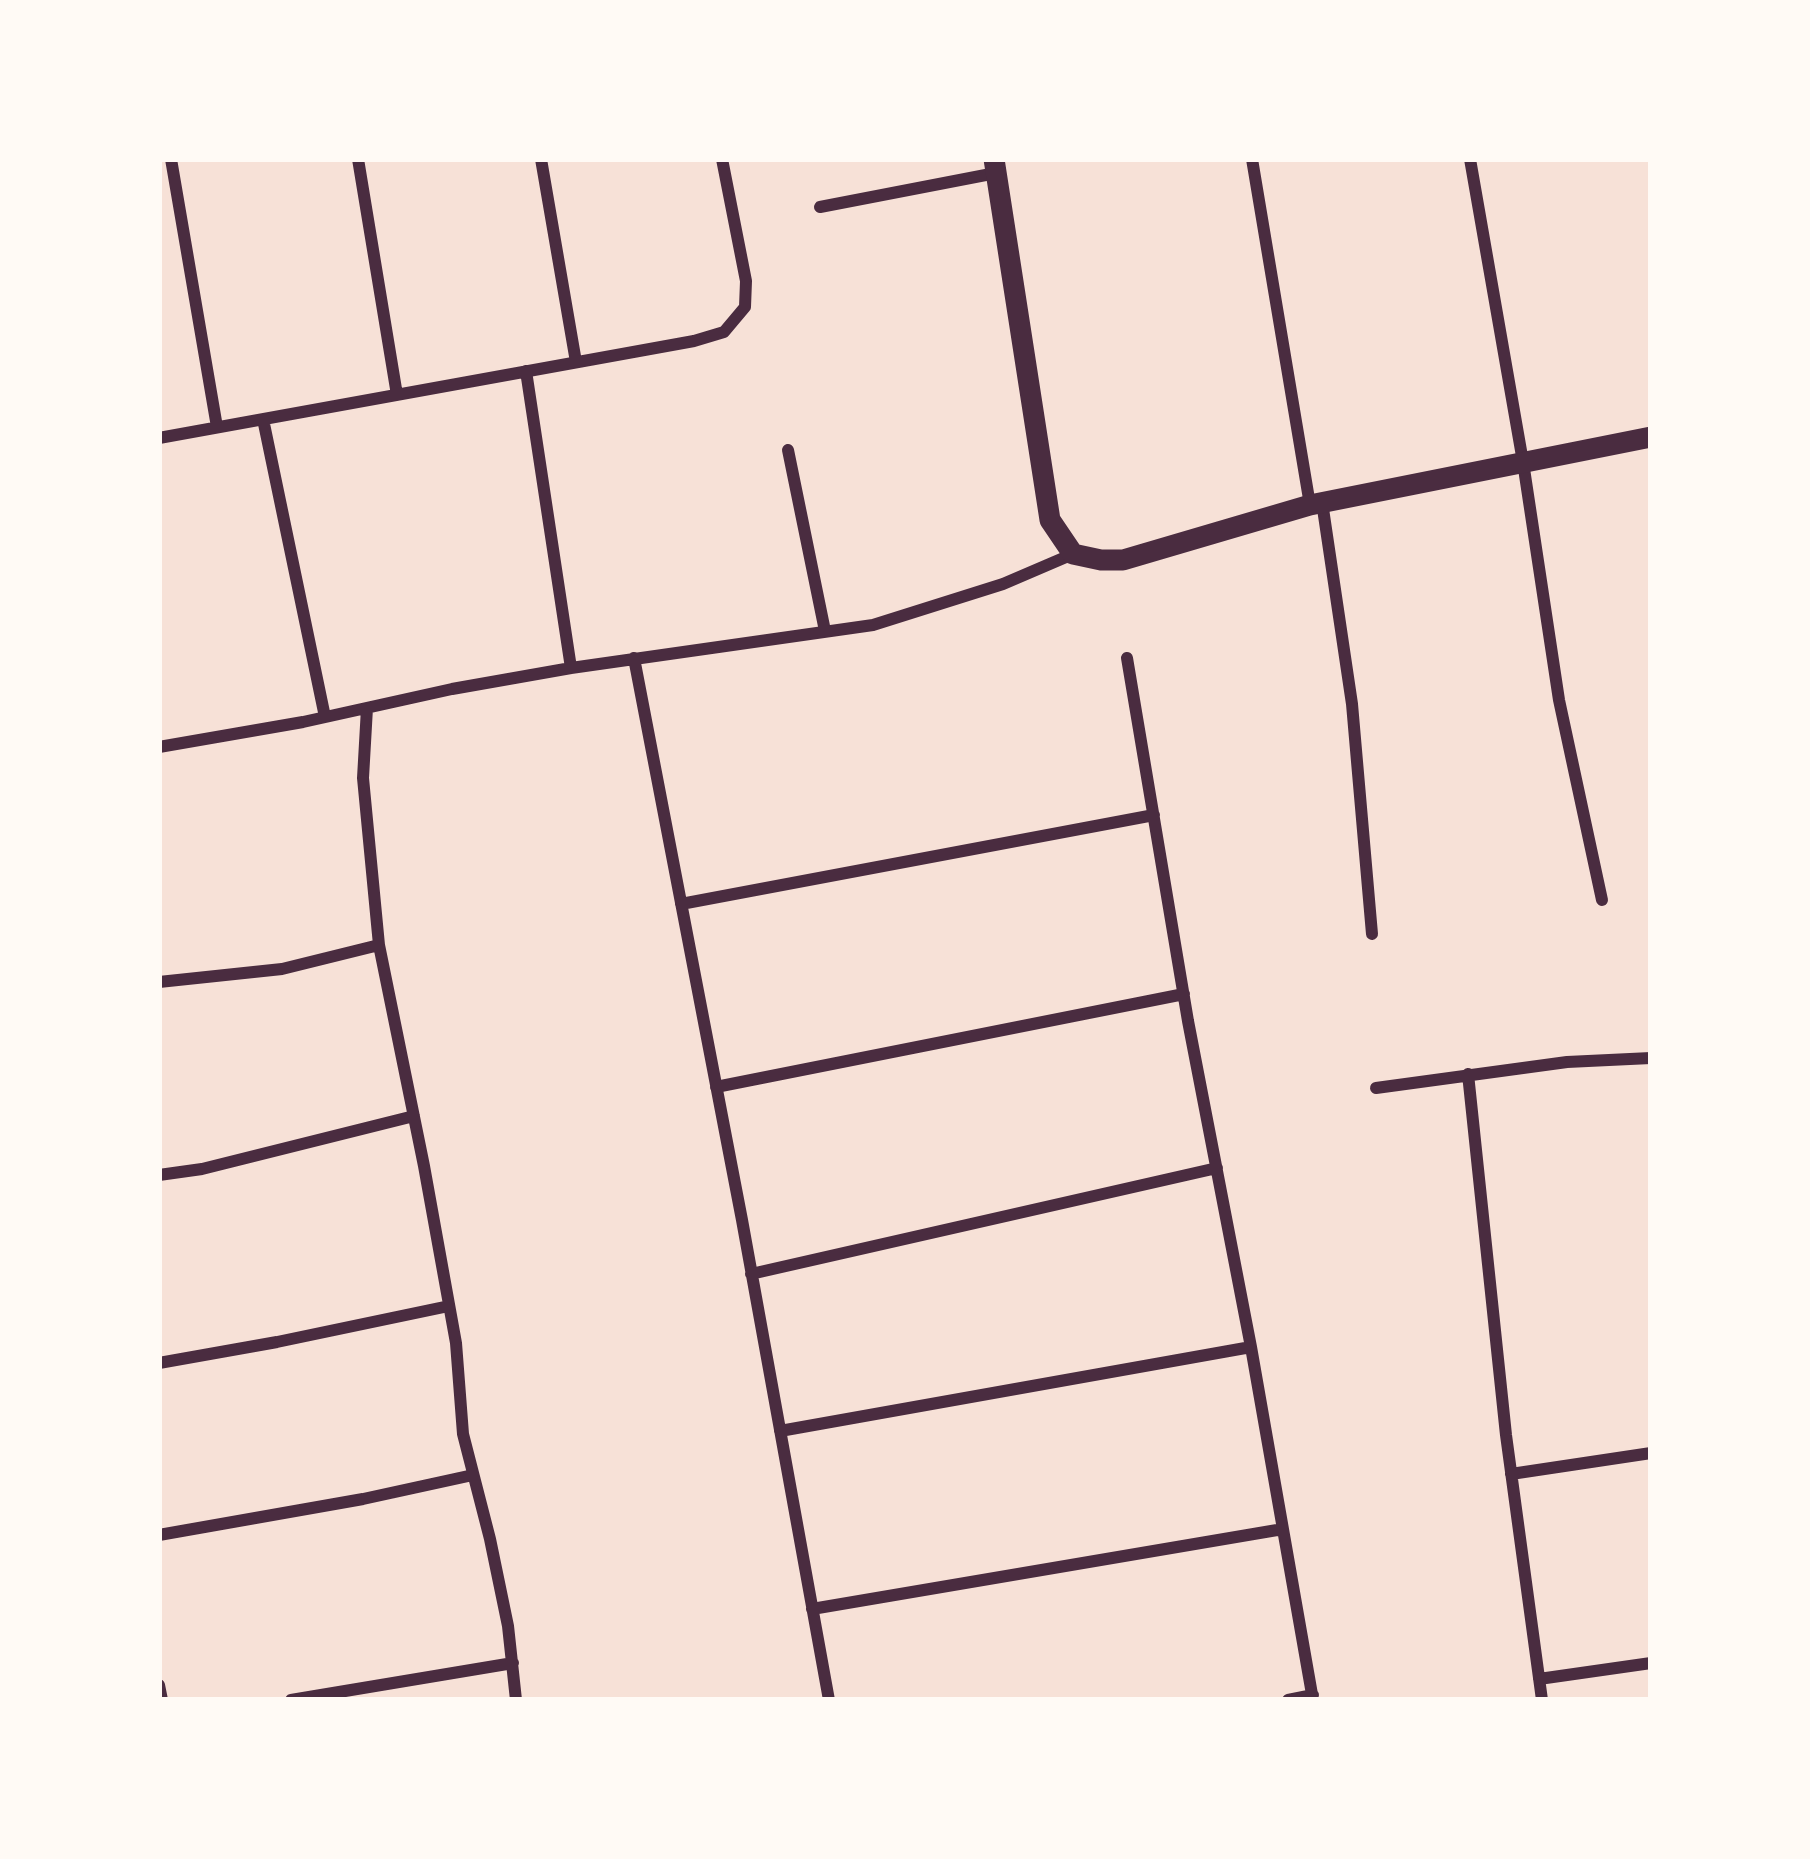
<!DOCTYPE html>
<html>
<head>
<meta charset="utf-8">
<style>
	body { margin:0 }
	#map { position:relative; width:1810px; height:1859px; overflow:hidden; background:#f7e1d7; font-family:"Sofia Sans Condensed",sans-serif }
	canvas { display:block }
	.frame { position:absolute; inset:0; border:162px solid #fffaf5; pointer-events:none }
</style>
</head>
<body>
<div id="map">
<canvas width="1810" height="1859"></canvas>
<div class="frame"></div>
</div>
<script>
const ctx = document.querySelector('canvas').getContext('2d');
ctx.lineJoin = 'round';
const toPath = rows => new Path2D(rows.map(r => 'M' + r).join(''));
function trace(path, color, width, dash) { ctx.strokeStyle = color; ctx.lineWidth = width; ctx.lineCap = dash ? 'butt' : 'round'; ctx.setLineDash(dash || []); ctx.stroke(path); }
const minor = toPath([
	[171,159,217,427],
	[358,159,397,395],
	[541,159,576,362],
	[1252,159,1310,505],
	[1470,159,1523,462,1559,700,1602,900],
	[820,207,996,173],
	[526,371,571,668],
	[263,419,325,717],
	[159,438,694,341,724,332,745,307,746,281,722,159],
	[788,450,825,631],
	[1322,502,1352,704,1372,934],
	[634,658,742,1220,829,1700],
	[1127,658,1188,1021,1251,1347,1313,1700],
	[367,708,363,778,379,945,424,1166,456,1343,463,1434,490,1539,508,1626,516,1700],
	[159,747,303,722,452,689,571,668,873,625,1003,584,1073,554],
	[681,904,1154,815],
	[159,982,282,969,379,945],
	[1468,1074,1506,1435,1542,1700],
	[716,1087,1184,994],
	[1376,1088,1567,1062,1651,1058],
	[159,1175,202,1169,414,1116],
	[751,1274,1217,1168],
	[159,1363,277,1342,449,1306],
	[780,1431,1251,1347],
	[1511,1474,1651,1453],
	[159,1535,363,1499,473,1475],
	[812,1609,1283,1529],
	[1539,1679,1651,1663],
	[159,1685,162,1700],
	[291,1700,513,1663],
	[1288,1700,1313,1695]
]);
const tertiary = toPath([
	[994,159,1050,520,1073,554,1101,560,1123,560,1310,505,1651,437]
]);
trace(minor, '#4a2c40', 12);
trace(tertiary, '#4a2c40', 21);
</script>
</body>
</html>
